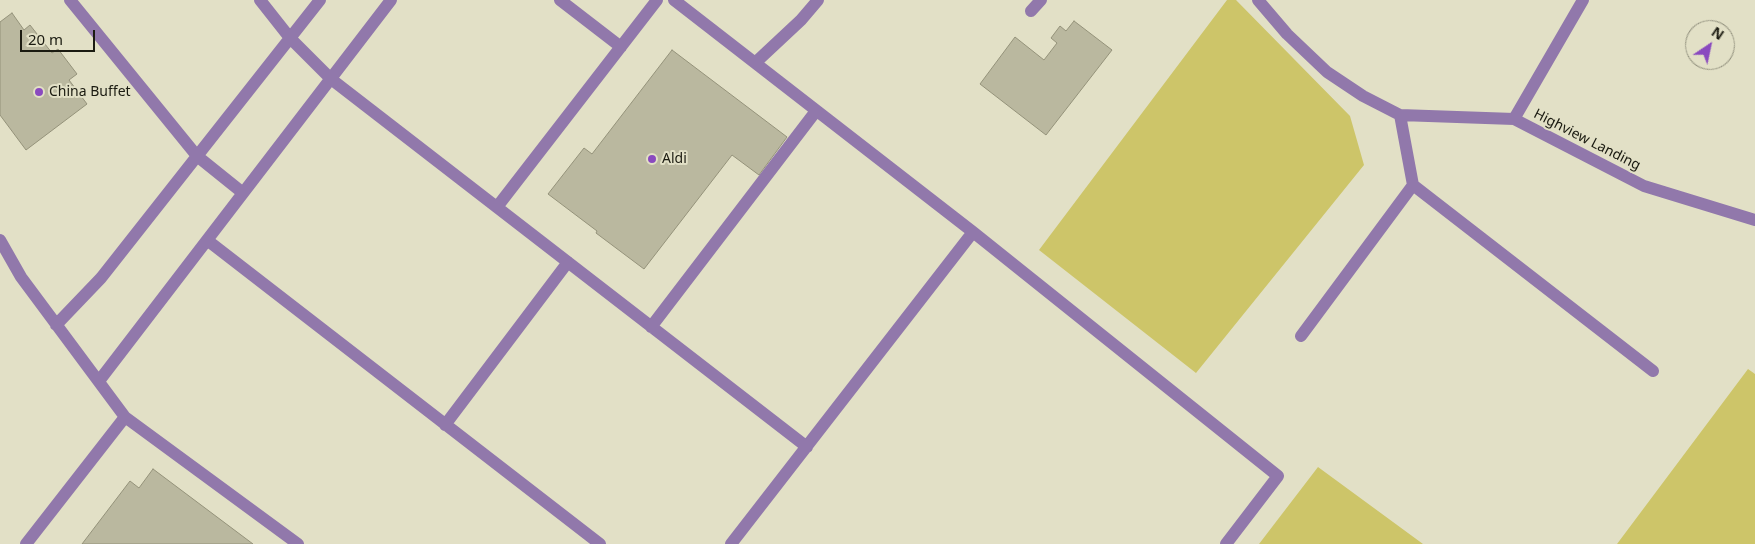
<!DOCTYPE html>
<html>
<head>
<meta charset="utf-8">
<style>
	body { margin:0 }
	#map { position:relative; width:1755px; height:544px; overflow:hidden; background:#e2e0c6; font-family:"Noto Sans",sans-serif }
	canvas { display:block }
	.north { position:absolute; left:1685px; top:20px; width:50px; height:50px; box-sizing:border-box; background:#e2e0c6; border:1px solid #92917e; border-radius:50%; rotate:34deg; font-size:14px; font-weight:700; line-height:20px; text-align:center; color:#1b1b11 }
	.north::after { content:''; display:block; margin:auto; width:18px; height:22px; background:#8a4abf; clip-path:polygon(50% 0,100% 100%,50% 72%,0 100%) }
	.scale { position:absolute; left:20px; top:30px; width:75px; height:22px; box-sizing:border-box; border:2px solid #1b1b11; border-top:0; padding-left:6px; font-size:15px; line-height:18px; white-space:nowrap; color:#1b1b11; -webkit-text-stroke:4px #e2e0c6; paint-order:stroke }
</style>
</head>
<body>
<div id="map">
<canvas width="1755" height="544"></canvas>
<div class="north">N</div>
<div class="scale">20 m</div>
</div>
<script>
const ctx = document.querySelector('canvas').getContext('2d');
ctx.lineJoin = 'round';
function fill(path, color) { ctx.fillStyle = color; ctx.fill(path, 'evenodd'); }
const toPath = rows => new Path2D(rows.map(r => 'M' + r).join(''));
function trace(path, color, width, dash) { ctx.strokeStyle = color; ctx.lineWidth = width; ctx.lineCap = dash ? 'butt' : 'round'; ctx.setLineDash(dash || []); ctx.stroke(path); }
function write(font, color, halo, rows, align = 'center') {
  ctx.font = font + ' "Noto Sans",sans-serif'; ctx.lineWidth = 4; ctx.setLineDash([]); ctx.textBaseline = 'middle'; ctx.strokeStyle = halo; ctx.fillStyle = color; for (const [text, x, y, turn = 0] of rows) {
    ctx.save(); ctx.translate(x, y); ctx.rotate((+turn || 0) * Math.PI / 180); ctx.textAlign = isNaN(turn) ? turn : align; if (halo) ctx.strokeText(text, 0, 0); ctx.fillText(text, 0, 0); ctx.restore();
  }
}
const green = toPath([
	[1227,0,1236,0,1350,116,1364,165,1196,373,1039,250],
	[1748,369,1755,374,1755,544,1617,544],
	[1318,467,1423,544,1259,544]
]);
const building = toPath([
	[12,13,24,30,30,25,52,53,58,49,77,74,69,80,87,104,26,150,0,115,0,22,12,13],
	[1074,21,1112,50,1046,135,980,84,1015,37,1044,60,1057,43,1051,38,1060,26,1066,31,1074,21],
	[672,50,787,137,759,175,732,155,644,269,596,233,597,231,548,194,584,148,592,154,672,50],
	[153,469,253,544,82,544,130,481,139,488,153,469]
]);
const minor = toPath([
	[70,0,197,156,243,193],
	[260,0,290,38,331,79,807,447],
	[560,0,621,47],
	[674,0,973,232,1278,476,1226,544],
	[1258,0,1287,34,1327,72,1363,96,1400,115,1514,119,1644,186,1755,220],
	[1031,11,1041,0],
	[755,63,801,20,818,0],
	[1400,115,1413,185],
	[1514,119,1583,0],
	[497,207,657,0],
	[0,240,21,277,125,417,298,544],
	[207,240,600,544],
	[56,325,101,278,320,0],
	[651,327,816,111],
	[1301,336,1413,185,1653,371],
	[99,381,391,0],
	[445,425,568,262],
	[26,544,125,417],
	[731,544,973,232]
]);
const markers = [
	[39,92,5,"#8a4abf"],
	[652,159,5,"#8a4abf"]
];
const poiNames = [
	["China Buffet",49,92],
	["Aldi",662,159]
];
const streetNames = [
	["Highview Landing",1587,140,27]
];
fill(green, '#cdc569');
fill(building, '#bab89f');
trace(building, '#94927a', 1);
trace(minor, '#9178ab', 12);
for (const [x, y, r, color] of markers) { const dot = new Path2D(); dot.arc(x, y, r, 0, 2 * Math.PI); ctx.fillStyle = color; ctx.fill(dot); trace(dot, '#e2e0c6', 2); }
write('14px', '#1b1b11', '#e2e0c6', poiNames, 'left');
write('14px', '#1b1b11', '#e2e0c6', streetNames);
</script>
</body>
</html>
